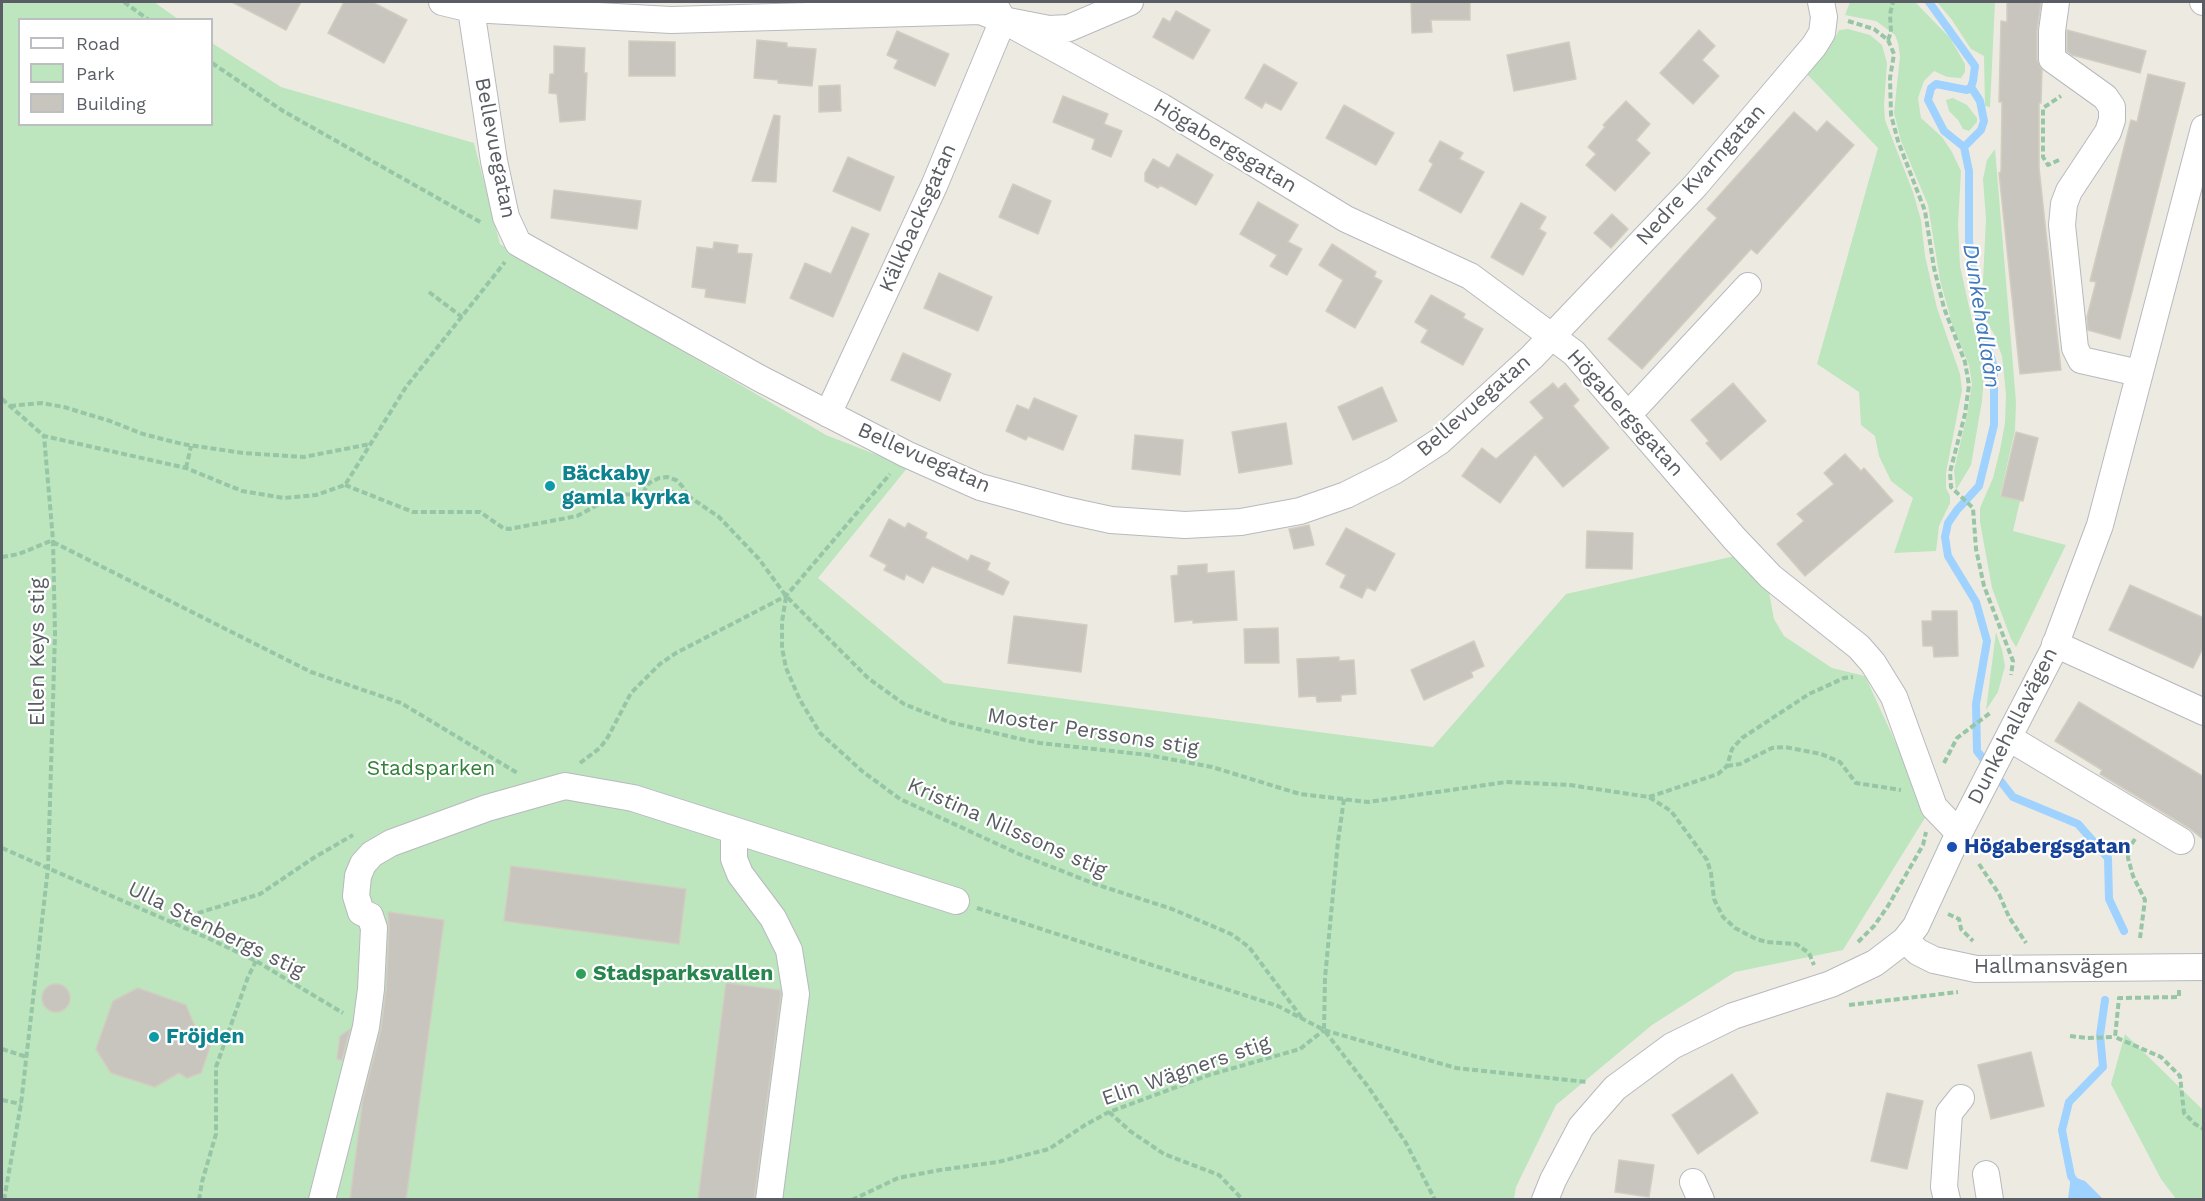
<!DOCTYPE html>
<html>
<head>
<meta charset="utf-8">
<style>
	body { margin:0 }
	#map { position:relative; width:2205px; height:1201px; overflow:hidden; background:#edebe1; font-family:"Work Sans",sans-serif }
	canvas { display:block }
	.frame { position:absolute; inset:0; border:3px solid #5a5d63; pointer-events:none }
	.legend { position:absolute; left:18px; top:18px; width:195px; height:108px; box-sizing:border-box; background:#fff; border:2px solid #bdbec1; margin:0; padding:8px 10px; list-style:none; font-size:18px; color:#5a5d63 }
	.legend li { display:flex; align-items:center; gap:12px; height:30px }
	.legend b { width:30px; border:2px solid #bdbec1 }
</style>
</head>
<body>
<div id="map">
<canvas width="2205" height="1201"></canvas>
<div class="frame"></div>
<ul class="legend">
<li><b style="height:8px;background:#fff"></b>Road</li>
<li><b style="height:16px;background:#bde5be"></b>Park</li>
<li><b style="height:16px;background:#c8c5bf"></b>Building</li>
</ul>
</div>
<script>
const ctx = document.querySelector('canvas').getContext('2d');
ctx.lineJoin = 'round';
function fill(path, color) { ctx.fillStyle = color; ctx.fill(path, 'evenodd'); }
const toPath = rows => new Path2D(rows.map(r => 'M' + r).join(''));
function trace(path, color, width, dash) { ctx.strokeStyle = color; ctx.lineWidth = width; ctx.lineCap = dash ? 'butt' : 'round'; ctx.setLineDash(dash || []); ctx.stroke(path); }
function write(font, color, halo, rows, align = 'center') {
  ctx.font = font + ' "Work Sans",sans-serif'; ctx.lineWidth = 4.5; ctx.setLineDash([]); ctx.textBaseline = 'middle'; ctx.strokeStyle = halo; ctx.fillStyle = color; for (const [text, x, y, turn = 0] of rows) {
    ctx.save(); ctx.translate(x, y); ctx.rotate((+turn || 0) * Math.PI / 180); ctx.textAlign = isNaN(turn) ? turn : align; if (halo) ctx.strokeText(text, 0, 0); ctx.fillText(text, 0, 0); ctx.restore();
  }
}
const green = toPath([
	[2,2,154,2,178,19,20,20,20,124,212,124,212,43,281,87,474,143,500,244,826,435,908,467,818,578,944,683,1433,747,1566,594,1735,556,1769,592,1774,619,1784,636,1832,668,1865,676,1928,813,1843,950,1735,972,1652,1025,1556,1105,1516,1187,1514,1199,2,1200],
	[1850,2,1915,2,1950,38,1965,64,1965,72,1961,78,1947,77,1934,71,1924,81,1918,98,1921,118,1942,137,1952,152,1961,171,1958,224,1960,266,1984,374,1982,401,1971,465,1956,490,1954,470,1967,415,1972,384,1969,365,1953,327,1940,280,1928,205,1901,141,1894,113,1900,56,1898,43,1895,35,1876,21,1845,15],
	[1937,2,1995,2,1990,107,1985,106,1984,56,1971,49,1952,20],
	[1848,29,1870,35,1882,45,1887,63,1884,105,1885,120,1913,192,1921,220,1925,256,1937,308,1960,374,1962,390,1946,473,1946,488,1950,496,1950,503,1939,526,1936,551,1894,553,1913,498,1891,481,1879,456,1875,436,1861,425,1859,392,1817,364,1878,148,1805,72,1834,40,1839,30],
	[1953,98,1967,105,1977,118,1977,122,1969,131,1963,129,1958,120,1949,111,1946,100],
	[1995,149,2016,402,2015,430,2000,496,2020,501,2013,531,2066,545,2016,647,2011,639,1992,588,1980,522,1980,508,1993,478,2000,450,2005,423,2006,394,2002,356,1994,334,1986,321,1982,301,1986,219,1983,179,1987,160],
	[1996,632,2002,650,2005,666,1998,692,1986,710],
	[2125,1034,2203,1110,2203,1199,2176,1199,2161,1179,2111,1084]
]);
const water = toPath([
	[2071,1176,2085,1181,2103,1199,2068,1199]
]);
const stream = toPath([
	[1929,2,1975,66,1973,81,1971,87,1967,90,1936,84,1931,88,1928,100,1944,131,1964,147,1969,171,1969,241,1981,326,1994,367,1994,425,1979,486,1957,510,1948,523,1945,537,1948,556,1976,602,1987,641,1976,704,1977,751,1988,765],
	[1964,147,1981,130,1984,121,1980,101,1971,87],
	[1995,774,2013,797,2078,824,2108,858,2109,899,2124,931],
	[2087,1200,2071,1176,2062,1130,2069,1102,2103,1067,2100,1035,2105,1000]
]);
const building = toPath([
	[232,2,301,2,286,30,232,2],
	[344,2,372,2,407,20,384,63,328,33,344,2],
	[1411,2,1470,2,1470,20,1431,20,1432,32,1412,33,1411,2],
	[2007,2,2041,2,2037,31,2037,60,2042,70,2041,103,2039,103,2039,168,2061,370,2020,374,1999,173,2001,172,2002,102,1999,102,2001,21,2007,22,2007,2],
	[1176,11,1210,30,1193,59,1153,37,1163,18,1170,22,1176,11],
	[1699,30,1715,46,1702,60,1719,76,1693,104,1660,73,1699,30],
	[2067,30,2146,51,2140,73,2072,55,2067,51,2067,30],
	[897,31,949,54,935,86,894,68,898,60,887,55,897,31],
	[757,40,787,43,787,47,816,49,812,86,778,83,778,80,754,78,757,40],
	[629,41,675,42,675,76,629,76,629,41],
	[1569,42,1576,79,1514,91,1507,55,1569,42],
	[554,46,585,48,584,73,587,73,585,120,560,122,557,94,549,93,550,74,554,74,554,46],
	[1264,64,1297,83,1281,110,1265,102,1262,108,1245,98,1264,64],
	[2148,74,2185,83,2120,339,2088,330,2087,317,2096,282,2090,281,2131,120,2137,122,2148,74],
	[840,85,841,111,819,112,819,86,840,85],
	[1063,96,1108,114,1104,124,1122,131,1111,157,1092,149,1095,139,1053,122,1063,96],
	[1626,101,1650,124,1636,140,1650,153,1615,191,1586,165,1596,154,1588,147,1605,127,1603,125,1626,101],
	[1344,105,1394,133,1376,165,1326,138,1344,105],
	[1794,112,1817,132,1827,121,1854,145,1757,254,1751,249,1642,369,1608,339,1717,218,1707,209,1794,112],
	[774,115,780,116,776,182,752,181,774,115],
	[1440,141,1463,153,1459,159,1484,172,1461,213,1419,190,1433,164,1429,161,1440,141],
	[1177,154,1213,175,1196,205,1160,185,1158,188,1145,181,1145,173,1153,159,1169,168,1177,154],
	[848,157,894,177,880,211,833,191,848,157],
	[1013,184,1051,201,1038,234,999,217,1013,184],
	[554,190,641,201,637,229,551,218,554,190],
	[1258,202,1298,225,1288,242,1302,249,1287,275,1270,266,1277,255,1240,234,1258,202],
	[1521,203,1546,217,1539,229,1546,233,1523,275,1491,257,1521,203],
	[1612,214,1628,229,1611,248,1594,233,1612,214],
	[852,227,869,234,833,317,790,298,805,263,831,274,852,227],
	[714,242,738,245,737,253,752,254,745,303,705,297,706,289,692,287,697,247,713,249,714,242],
	[1332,244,1376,272,1374,277,1382,281,1355,328,1326,311,1343,280,1319,265,1332,244],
	[939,273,992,297,978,331,924,308,939,273],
	[1431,295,1465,314,1463,318,1483,329,1463,365,1421,342,1428,330,1415,322,1431,295],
	[903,353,951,374,940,401,891,380,903,353],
	[1553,383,1558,389,1565,383,1579,400,1573,406,1609,448,1563,487,1535,454,1500,503,1462,476,1482,448,1496,459,1544,418,1530,402,1553,383],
	[1733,383,1766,421,1721,460,1706,443,1709,441,1691,420,1733,383],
	[1382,387,1397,421,1353,440,1338,407,1382,387],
	[1034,398,1077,416,1063,450,1028,436,1026,440,1006,431,1017,405,1029,410,1034,398],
	[1286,423,1292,464,1239,473,1232,432,1286,423],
	[2016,432,2038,438,2023,501,2001,496,2016,432],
	[1135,435,1183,440,1180,475,1132,469,1135,435],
	[1845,454,1861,471,1864,468,1893,501,1805,576,1777,544,1804,521,1797,514,1834,484,1824,473,1845,454],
	[889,519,905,528,908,523,927,533,925,538,968,561,971,555,990,563,987,570,1009,582,1003,595,932,566,923,583,906,574,904,580,884,570,887,565,870,556,889,519],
	[1309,525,1314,545,1294,549,1289,529,1309,525],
	[1346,528,1395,554,1375,591,1367,587,1362,598,1340,587,1346,575,1326,564,1346,528],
	[1587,531,1633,533,1632,569,1586,568,1587,531],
	[1207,564,1207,573,1234,571,1237,620,1193,623,1193,620,1175,622,1171,576,1178,575,1178,566,1207,564],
	[2130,585,2204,618,2204,646,2193,668,2109,630,2130,585],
	[1932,611,1957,611,1958,656,1934,657,1933,646,1923,646,1922,621,1932,621,1932,611],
	[1014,616,1087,625,1081,672,1008,663,1014,616],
	[1278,628,1279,663,1245,663,1244,629,1278,628],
	[1474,641,1484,666,1471,672,1473,677,1424,700,1411,670,1474,641],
	[1339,657,1339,661,1354,660,1356,694,1341,695,1341,701,1317,702,1316,696,1299,697,1297,659,1339,657],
	[2079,702,2204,777,2204,840,2189,828,2100,774,2102,770,2055,741,2079,702],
	[511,866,686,889,679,944,504,921,511,866],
	[388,912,444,920,406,1200,350,1200,363,1099,381,1029,386,990,389,929,388,912],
	[726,983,780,990,781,994,754,1200,698,1200,726,983],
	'42 998a14 14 0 1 1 28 0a14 14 0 1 1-28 0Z',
	[138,988,186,1005,196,1029,206,1031,211,1044,201,1073,187,1078,179,1073,155,1087,111,1073,96,1049,113,1001,138,988],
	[350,1029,342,1060,337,1059,340,1036,350,1029],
	[2031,1052,2044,1106,1991,1119,1978,1065,2031,1052],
	[1732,1074,1758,1113,1698,1154,1672,1115,1732,1074],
	[1887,1093,1923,1101,1907,1169,1871,1161,1887,1093],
	[1619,1160,1654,1165,1649,1197,1615,1192,1619,1160]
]);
const path = toPath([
	[124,2,149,20],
	[1848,21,1874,29,1888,40,1894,54,1890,78,1891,115,1898,141,1925,211,1934,268,1944,308,1965,362,1969,385,1965,414,1950,472,1951,487,1973,508,1976,549,1984,586,2013,661,2011,675],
	[1888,40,1891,32,1890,14,1893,2],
	[212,63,283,111,482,223],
	[2059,160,2048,165,2043,157,2043,108,2061,96],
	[429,292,462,317],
	[2,399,44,436,186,468,242,491,284,498,316,495,345,485,406,387,505,262],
	[10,406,41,403,64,407,110,421,143,434,182,444,243,453,304,457,370,444],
	[186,468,191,446],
	[345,485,413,512,480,512,503,528,509,529,577,516,616,495,672,492,688,496,719,517,759,559,786,596,868,678,904,704,949,722,1016,738,1040,743,1148,755,1212,767,1300,794,1368,802,1506,782,1570,785,1649,797,1671,811,1707,860,1711,873,1714,899,1723,917,1735,928,1756,939,1767,942,1796,944,1809,953,1814,965],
	[643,493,649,483,659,478,667,477,676,480,682,486,688,496],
	[53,542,311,672,401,703,519,774],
	[2,557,19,554,53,540],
	[786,597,782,622,782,648,786,668,800,700,820,733,862,771,900,799,1019,854,1095,884,1172,909,1231,934,1249,947,1302,1018],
	[580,763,600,748,608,737,631,693,660,664,676,653,786,596,890,474],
	[1944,763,1957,738,1990,713],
	[1727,766,1740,764,1772,748,1785,747,1821,754,1840,762,1856,783,1901,790],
	[1649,797,1718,774,1727,766,1732,749,1742,738,1809,694,1844,678,1853,677],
	[1344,799,1338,841,1325,978,1324,1030,1369,1088,1406,1143,1435,1200],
	[2135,839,2129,848,2128,858,2133,876,2145,900,2140,938],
	[2,848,210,939,256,961,343,1013],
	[1979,864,1999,894,2009,917,2026,943],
	[977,908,1278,1006,1324,1030,1456,1068,1587,1082],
	[1948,914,1959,919,1961,929,1973,941],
	[172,921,260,894,315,857,353,835],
	[1858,942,1874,926,1888,906,1923,845,1926,832],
	[2179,990,2179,997,2119,998,2115,1037,2161,1057,2180,1076,2184,1113,2195,1124,2204,1129],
	[1849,1005,1958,992],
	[2070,1036,2087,1038,2115,1037],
	[2,1049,27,1057],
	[2,1100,21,1104],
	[1109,1112,1130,1131,1164,1154,1219,1175,1243,1200],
	[4,1200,21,1104,48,868,55,634,53,540,44,436],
	[199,1200,202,1182,216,1134,216,1067,248,977,256,961],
	[852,1200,898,1178,940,1170,998,1162,1049,1149,1085,1125,1109,1112,1209,1075,1300,1049,1324,1030]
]);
const minor = toPath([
	[442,2,471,9,671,20,980,11,1003,20,1049,29,1069,28,1130,2],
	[993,2,1003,20,1162,107,1346,219,1470,276,1574,353,1734,538,1771,577,1859,647,1873,663,1894,697,1934,807,1959,833],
	[2056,2,2052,31,2052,59,2105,97,2112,107,2112,120,2108,132,2069,191,2064,204,2062,225,2075,348,2081,360,2139,373],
	[2203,2,2204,2],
	[471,9,494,161,506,217,518,243,759,378,906,454,980,487,1065,510,1111,520,1185,525,1241,522,1300,511,1346,495,1394,471,1440,441,1532,357,1695,186,1814,46,1822,33,1824,17,1821,2],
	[828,414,934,186,1003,20],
	[1628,415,1748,286],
	[2055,644,2204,712],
	[2009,738,2181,841],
	[734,831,734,859,740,874,773,918,789,950,796,994,769,1200],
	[1905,940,1918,952,1934,960,1976,969,2204,967],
	[1986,1174,1990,1200],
	[1693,1182,1701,1200],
	[322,1200,366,1027,371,989,374,928,370,916,361,912,356,896,358,876,363,864,372,854,391,843,487,808,565,786,633,798,956,901],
	[1545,1200,1553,1180,1581,1127,1615,1088,1672,1046,1733,1016,1831,984,1875,963,1905,940,1916,926,1959,833,2053,651,2100,525,2204,128],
	[1947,1200,1944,1187,1949,1113,1961,1098]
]);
const markers = [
	[550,486,6,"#0f9aa8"],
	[1952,847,6,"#1a4fb4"],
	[581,974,6,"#2e9e5b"],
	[154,1037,6,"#0f9aa8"]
];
const streetNames = [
	["Högabergsgatan",1225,146,31],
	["Bellevuegatan",495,148,79],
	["Nedre Kvarngatan",1701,175,-48],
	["Kälkbacksgatan",918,218,-66],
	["Bellevuegatan",1474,406,-41],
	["Högabergsgatan",1625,413,48],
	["Bellevuegatan",924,458,24],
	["Ellen Keys stig",38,652,-90],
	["Dunkehallavägen",2013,726,-63],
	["Moster Perssons stig",1093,732,9],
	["Kristina Nilssons stig",1007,828,24],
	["Ulla Stenbergs stig",216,930,26],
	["Hallmansvägen",2051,967],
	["Elin Wägners stig",1186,1071,-19]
];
const cultureNames = [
	["Bäckaby",562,474],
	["gamla kyrka",562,498],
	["Fröjden",166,1037]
];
const parkNames = [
	["Stadsparken",431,769]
];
const transitNames = [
	["Högabergsgatan",1964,847]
];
const leisureNames = [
	["Stadsparksvallen",593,974]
];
const waterNames = [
	["Dunkehallaån",1981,316,81]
];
fill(green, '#bde5be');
fill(water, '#9fd2ff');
trace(stream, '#9fd2ff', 8);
fill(building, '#c8c5bf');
trace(building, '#d2cdc0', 1.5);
trace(minor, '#b7b9be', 28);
trace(path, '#96c6a5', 4, [6, 3]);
trace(minor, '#fff', 26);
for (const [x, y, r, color] of markers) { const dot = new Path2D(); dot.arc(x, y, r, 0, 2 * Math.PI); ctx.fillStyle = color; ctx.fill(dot); trace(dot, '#fff', 2); }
write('21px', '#5a5d63', '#fff', streetNames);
write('bold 21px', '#0d838f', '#fff', cultureNames, 'left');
write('21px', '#328139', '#fff', parkNames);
write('bold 21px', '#164399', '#fff', transitNames, 'left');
write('bold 21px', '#27864d', '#fff', leisureNames, 'left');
write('italic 22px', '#3f78bb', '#fff', waterNames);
</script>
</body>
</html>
